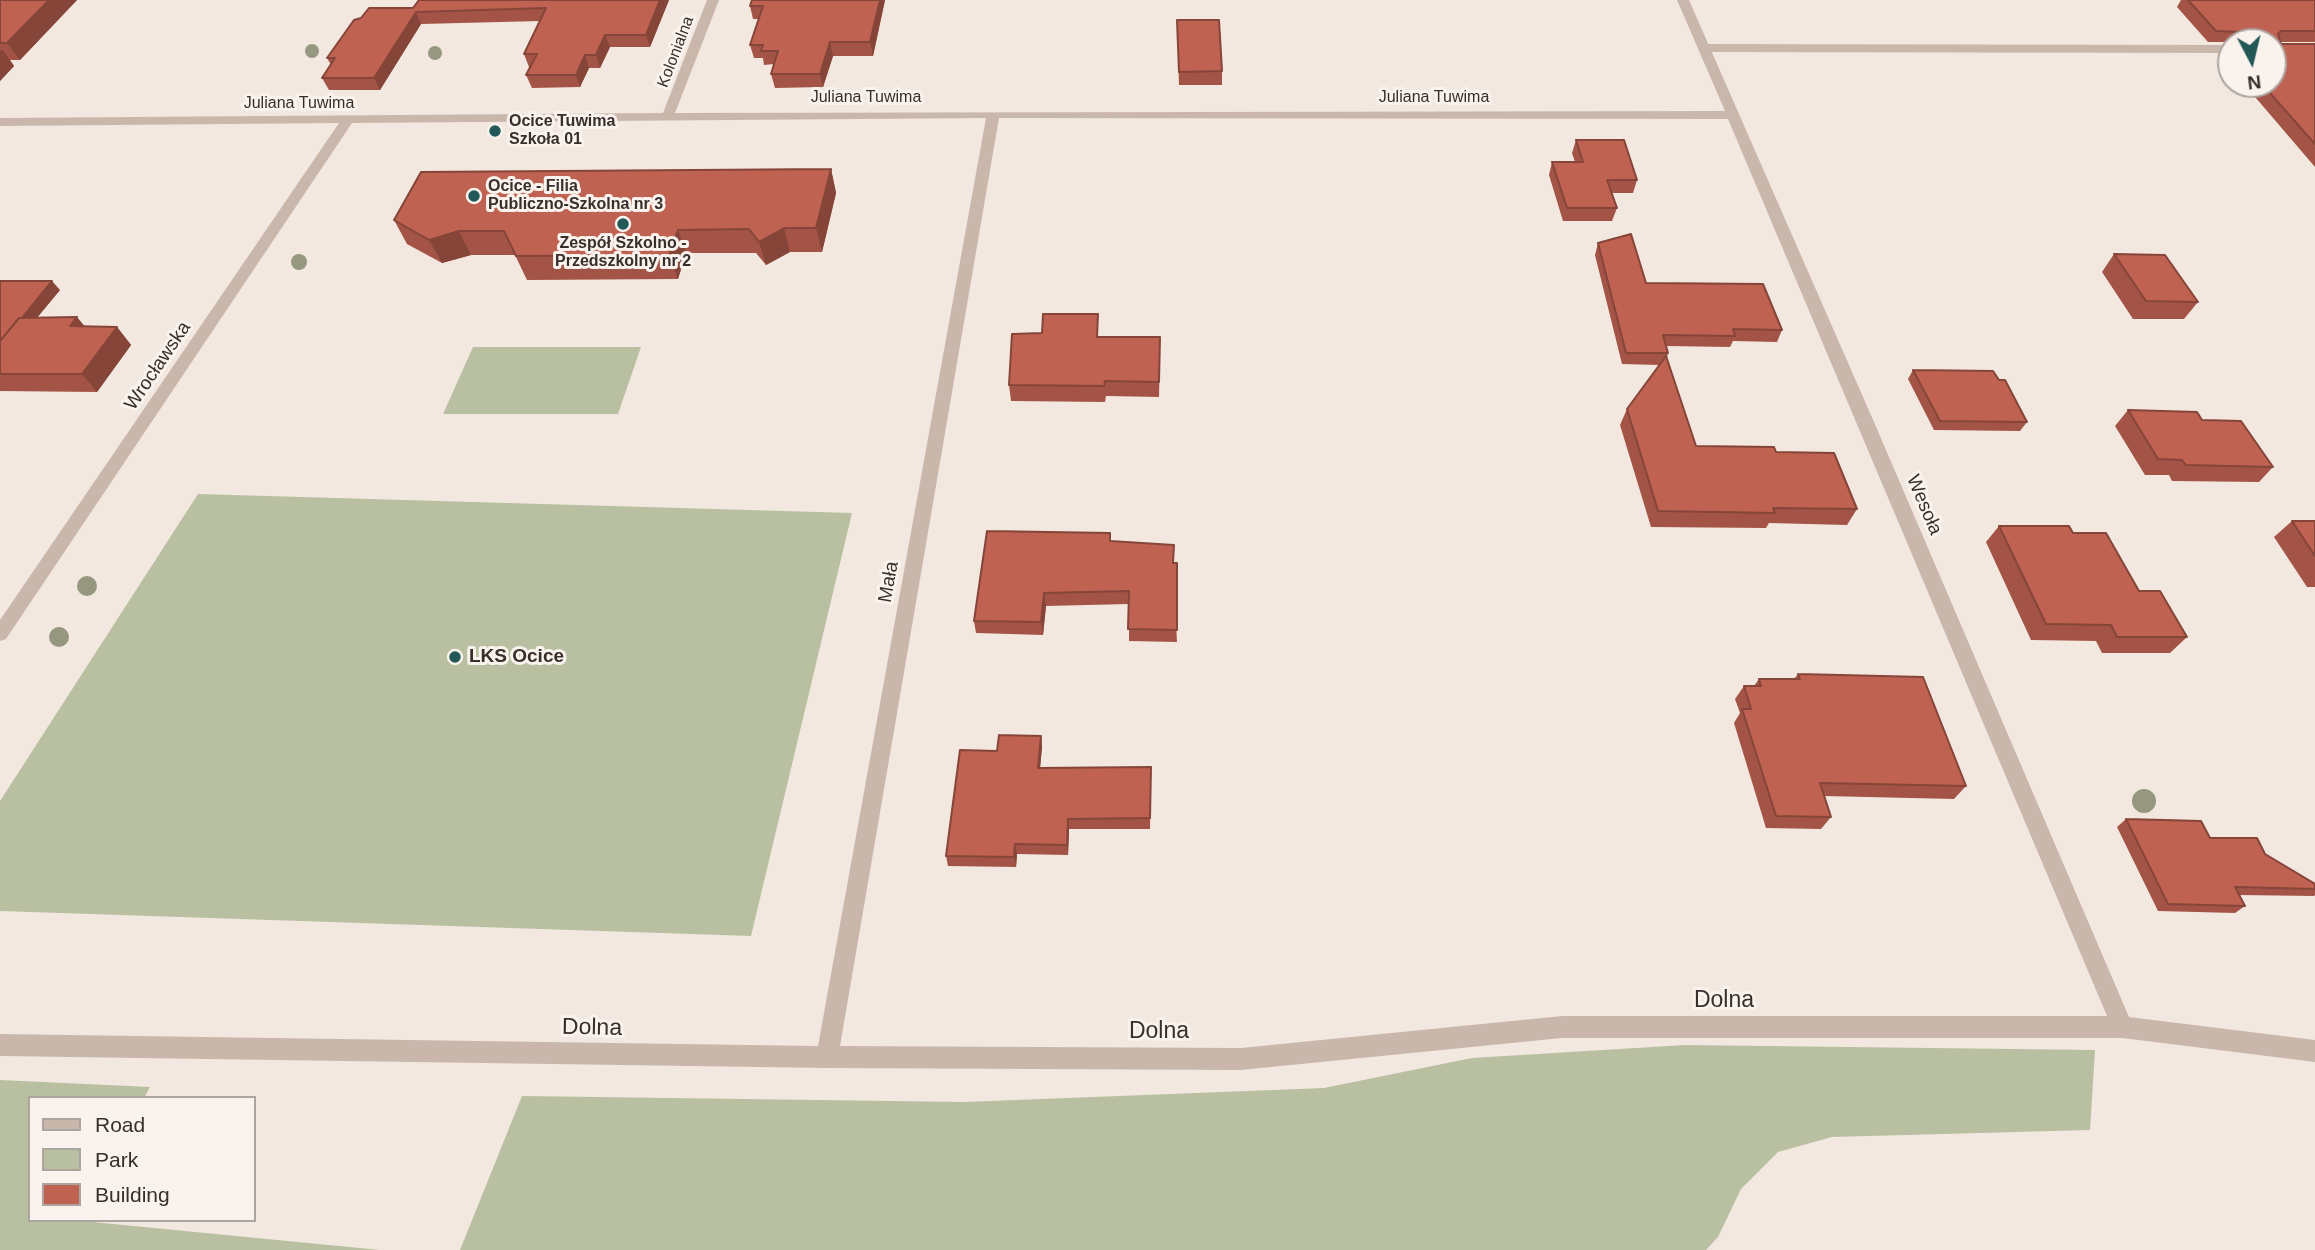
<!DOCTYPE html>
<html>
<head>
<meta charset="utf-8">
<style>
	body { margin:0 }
	#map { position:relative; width:2315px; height:1250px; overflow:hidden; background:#f2e8e0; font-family:Helvetica,sans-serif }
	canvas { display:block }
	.legend { position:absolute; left:28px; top:1096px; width:228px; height:126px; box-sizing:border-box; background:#f9f2ed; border:2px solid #aca49f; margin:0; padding:9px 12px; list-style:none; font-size:21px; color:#382e2b }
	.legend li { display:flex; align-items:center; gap:14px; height:35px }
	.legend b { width:35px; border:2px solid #aca49f }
	.north { position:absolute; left:2217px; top:28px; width:70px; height:70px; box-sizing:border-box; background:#f9f2ed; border:2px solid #aca49f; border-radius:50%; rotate:173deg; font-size:19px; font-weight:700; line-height:28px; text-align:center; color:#382e2b }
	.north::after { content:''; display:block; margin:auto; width:24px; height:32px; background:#225857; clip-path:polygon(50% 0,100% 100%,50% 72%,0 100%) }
</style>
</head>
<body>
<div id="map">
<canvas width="2315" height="1250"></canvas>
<ul class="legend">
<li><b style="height:9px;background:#cab7ac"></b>Road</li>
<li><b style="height:19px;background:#b8c0a1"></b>Park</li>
<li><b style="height:19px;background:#bf6251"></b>Building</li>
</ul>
<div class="north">N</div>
</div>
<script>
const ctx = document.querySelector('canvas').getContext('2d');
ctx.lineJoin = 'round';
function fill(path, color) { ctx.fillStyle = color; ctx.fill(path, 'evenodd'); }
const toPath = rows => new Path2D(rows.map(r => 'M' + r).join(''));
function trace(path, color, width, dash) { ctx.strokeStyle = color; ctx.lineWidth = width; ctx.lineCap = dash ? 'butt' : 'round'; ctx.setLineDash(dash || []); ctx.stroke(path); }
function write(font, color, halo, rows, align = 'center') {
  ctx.font = font + ' Helvetica,sans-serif'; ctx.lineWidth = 6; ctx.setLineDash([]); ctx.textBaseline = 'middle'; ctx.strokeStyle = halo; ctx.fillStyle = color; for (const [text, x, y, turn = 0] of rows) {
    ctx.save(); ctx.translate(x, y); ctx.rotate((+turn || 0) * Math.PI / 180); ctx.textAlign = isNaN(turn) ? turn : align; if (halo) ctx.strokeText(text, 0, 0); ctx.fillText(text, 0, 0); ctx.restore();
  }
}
const green = toPath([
	[473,347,641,347,618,414,443,414],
	[198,494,852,513,751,936,0,911,0,801],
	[1685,1045,2095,1050,2090,1130,1832,1137,1778,1152,1741,1189,1718,1237,1706,1250,460,1250,522,1096,965,1102,1324,1088,1472,1058],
	[0,1080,150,1087,144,1098,30,1098,30,1220,72,1220,380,1250,0,1250]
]);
const service = toPath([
	[2231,45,2231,53,1704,52,1698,48,1704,44,2231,45]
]);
const minor = toPath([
	[707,0,719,0,675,113,1725,111,1677,0,1689,0,1874,422,2129,1017,2315,1040,2315,1062,2122,1038,1562,1038,1241,1070,827,1068,0,1056,0,1034,818,1046,986,118,352,123,6,639,0,641,0,620,339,123,0,126,0,118,663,113,707,0],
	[999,118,1728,119,2107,1016,1562,1016,1241,1048,840,1046,999,118]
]);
const trees = [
	[312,51,7],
	[435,53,7],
	[299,262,8],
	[87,586,10],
	[59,637,10],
	[2144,801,12]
];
const wall = toPath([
	[0,0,77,0,20,60,10,60,14,66,0,81],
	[669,0,650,47,610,47,600,68,589,68,580,87,532,88,526,75,531,67,529,67,524,54,540,21,421,24,380,90,329,90,322,78,331,65,327,58,413,8],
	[752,0,885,0,873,56,833,56,823,87,775,88,771,74,774,64,764,65,763,58,754,58,750,45,759,19,753,19,750,6],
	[2181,0,2315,0,2315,42,2281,42,2281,44,2315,44,2315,167,2244,84,2273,84,2273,42,2208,42,2177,7],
	[1177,20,1222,71,1222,85,1179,85],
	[2228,44,2231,44,2231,68,2220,56],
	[1576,140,1637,180,1633,193,1612,193,1617,208,1612,221,1563,221,1549,175,1552,162,1575,162,1572,153],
	[831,169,836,193,822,252,790,252,766,265,756,253,686,253,678,279,527,280,515,255,471,255,442,263,407,244,394,220],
	[1598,243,1646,283,1782,330,1777,342,1733,341,1730,347,1666,346,1668,353,1667,358,1696,446,1776,452,1857,509,1847,525,1769,523,1766,528,1651,527,1620,425,1627,409,1659,365,1622,364,1595,255],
	[2114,254,2198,302,2184,319,2133,319,2102,272],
	[0,281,60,290,37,317,85,327,117,327,131,345,97,392,0,391],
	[1098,314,1098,337,1160,352,1159,397,1106,396,1105,402,1011,401,1009,385,1042,333],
	[1913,370,1999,380,2027,422,2020,431,1934,430,1908,379],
	[2128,410,2202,420,2273,467,2259,482,2172,481,2169,475,2145,475,2115,426],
	[2292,521,2315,521,2315,587,2307,587,2274,537],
	[1999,526,2073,533,2139,591,2187,637,2170,653,2102,653,2096,641,2031,640,1986,542],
	[1110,533,1111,541,1173,563,1177,642,1129,641,1129,604,1046,606,1043,635,976,633,974,621],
	[1798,674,1966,786,1954,799,1824,796,1831,817,1821,829,1766,828,1734,723,1740,713,1735,699,1744,686,1754,686,1759,679,1794,679],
	[1041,736,1042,747,1040,768,1151,767,1150,829,1069,829,1068,855,1017,854,1016,867,948,866,946,856,997,751],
	[2126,819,2210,838,2265,854,2315,884,2315,895,2314,896,2239,895,2245,906,2235,913,2158,911,2117,827]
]);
const shadedWall = toPath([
	[49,0,77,0,20,60,7,43],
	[660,0,669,0,650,47,646,35],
	[880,0,885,0,873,56,870,42],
	[416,12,421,24,380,90,374,78],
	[605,35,610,47,600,68,596,55],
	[830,42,833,56,823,87,820,74],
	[2,49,14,66,0,81,0,51],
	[585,55,589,68,580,87,576,75],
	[831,169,836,193,822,252,816,228],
	[784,228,790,252,766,265,759,242],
	[678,230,686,253,678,279,669,255],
	[459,231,471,255,442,263,429,240],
	[52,281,60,290,0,363,0,344],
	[77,317,92,335,70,326],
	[117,327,131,345,97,392,82,374],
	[1044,593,1046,606,1043,635,1041,622],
	[1041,736,1042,747,1039,779,1038,768],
	[1068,819,1069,829,1068,855,1067,845],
	[1015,844,1017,854,1016,867,1014,857]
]);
const building = toPath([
	[0,0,49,0,7,43,0,43,0,0],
	[419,0,660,0,646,35,605,35,596,55,585,55,576,75,526,75,537,54,524,54,546,8,416,12,374,78,322,78,335,58,327,58,354,20,361,18,369,8,413,8,419,0],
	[752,0,880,0,870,42,830,42,820,74,771,74,778,51,761,51,763,45,750,45,763,6,750,6,752,0],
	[2188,0,2315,0,2315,31,2281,31,2278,34,2281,44,2315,44,2315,144,2262,84,2273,84,2273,42,2241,42,2241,32,2216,31,2188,0],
	[1177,20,1219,20,1222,71,1179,72,1177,20],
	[1576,140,1624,140,1637,180,1607,180,1617,208,1567,208,1552,162,1583,162,1576,140],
	[831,169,816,228,784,228,759,242,749,229,678,230,669,255,516,256,504,231,459,231,429,240,394,220,421,172,831,169],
	[1631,234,1646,283,1763,284,1782,330,1733,329,1735,336,1663,335,1668,353,1626,353,1598,243,1631,234],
	[2114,254,2165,255,2198,302,2146,301,2114,254],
	[0,281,52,281,22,318,19,318,0,341,0,281],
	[1043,314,1098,314,1097,337,1160,337,1159,382,1105,381,1104,386,1009,385,1012,334,1042,333,1043,314],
	[77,317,70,326,117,327,82,374,0,374,0,341,19,318,77,317],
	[1666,356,1696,446,1774,447,1776,452,1834,453,1857,509,1773,508,1775,513,1658,511,1627,409,1666,356],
	[1913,370,1993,371,1999,380,2005,380,2027,422,1940,421,1913,370],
	[2128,410,2197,412,2202,420,2241,421,2273,467,2186,465,2182,460,2158,459,2128,410],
	[2292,521,2315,521,2315,556,2292,521],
	[1999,526,2069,526,2073,533,2106,533,2139,591,2160,591,2187,637,2117,637,2111,625,2046,624,1999,526],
	[987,531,1110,533,1110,541,1174,545,1173,563,1177,563,1177,630,1128,629,1129,591,1044,593,1041,622,974,621,987,531],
	[1798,674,1923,677,1966,786,1820,783,1831,817,1776,816,1742,709,1751,709,1744,686,1761,686,1759,679,1800,679,1798,674],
	[999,735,1041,736,1038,768,1151,767,1150,818,1068,819,1067,845,1015,844,1014,857,946,856,960,750,997,751,999,735],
	[2126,819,2201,821,2210,838,2257,838,2265,854,2315,884,2315,889,2235,887,2245,906,2168,904,2126,819]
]);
const markers = [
	[495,131,7,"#225857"],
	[474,196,7,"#225857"],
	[623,224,7,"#225857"],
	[455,657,7,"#225857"]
];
const farStreetnames = [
	["Kolonialna",676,52,-69],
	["Juliana Tuwima",866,98],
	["Juliana Tuwima",1434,98],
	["Juliana Tuwima",299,104]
];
const farPoinames = [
	["Ocice Tuwima",509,122],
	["Szkoła 01",509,140],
	["Ocice - Filia",488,187],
	["Publiczno-Szkolna nr 3",488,205],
	["Zespół Szkolno -",623,244,"center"],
	["Przedszkolny nr 2",623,262,"center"]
];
const streetNames = [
	["Wrocławska",158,366,-56],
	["Wesoła",1924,505,67],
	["Mała",889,582,-80]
];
const poiNames = [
	["LKS Ocice",469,657]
];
const nearStreetnames = [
	["Dolna",1724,1001],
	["Dolna",592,1028,1],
	["Dolna",1159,1032]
];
fill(green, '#b8c0a1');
fill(service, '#cab7ac');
fill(minor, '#cab7ac');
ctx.fillStyle = '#96977f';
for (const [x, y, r] of trees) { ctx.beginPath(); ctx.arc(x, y, r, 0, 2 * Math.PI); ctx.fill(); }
fill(wall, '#a45446');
fill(shadedWall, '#864539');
fill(building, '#bf6251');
trace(building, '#864539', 2);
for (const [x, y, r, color] of markers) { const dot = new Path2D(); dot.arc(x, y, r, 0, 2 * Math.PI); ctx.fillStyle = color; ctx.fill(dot); trace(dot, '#f9f2ed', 2.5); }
write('16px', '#382e2b', '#f9f2ed', farStreetnames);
write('bold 16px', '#382e2b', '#f9f2ed', farPoinames, 'left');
write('19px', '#382e2b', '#f9f2ed', streetNames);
write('bold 19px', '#382e2b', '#f9f2ed', poiNames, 'left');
write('23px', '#382e2b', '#f9f2ed', nearStreetnames);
</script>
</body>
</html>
